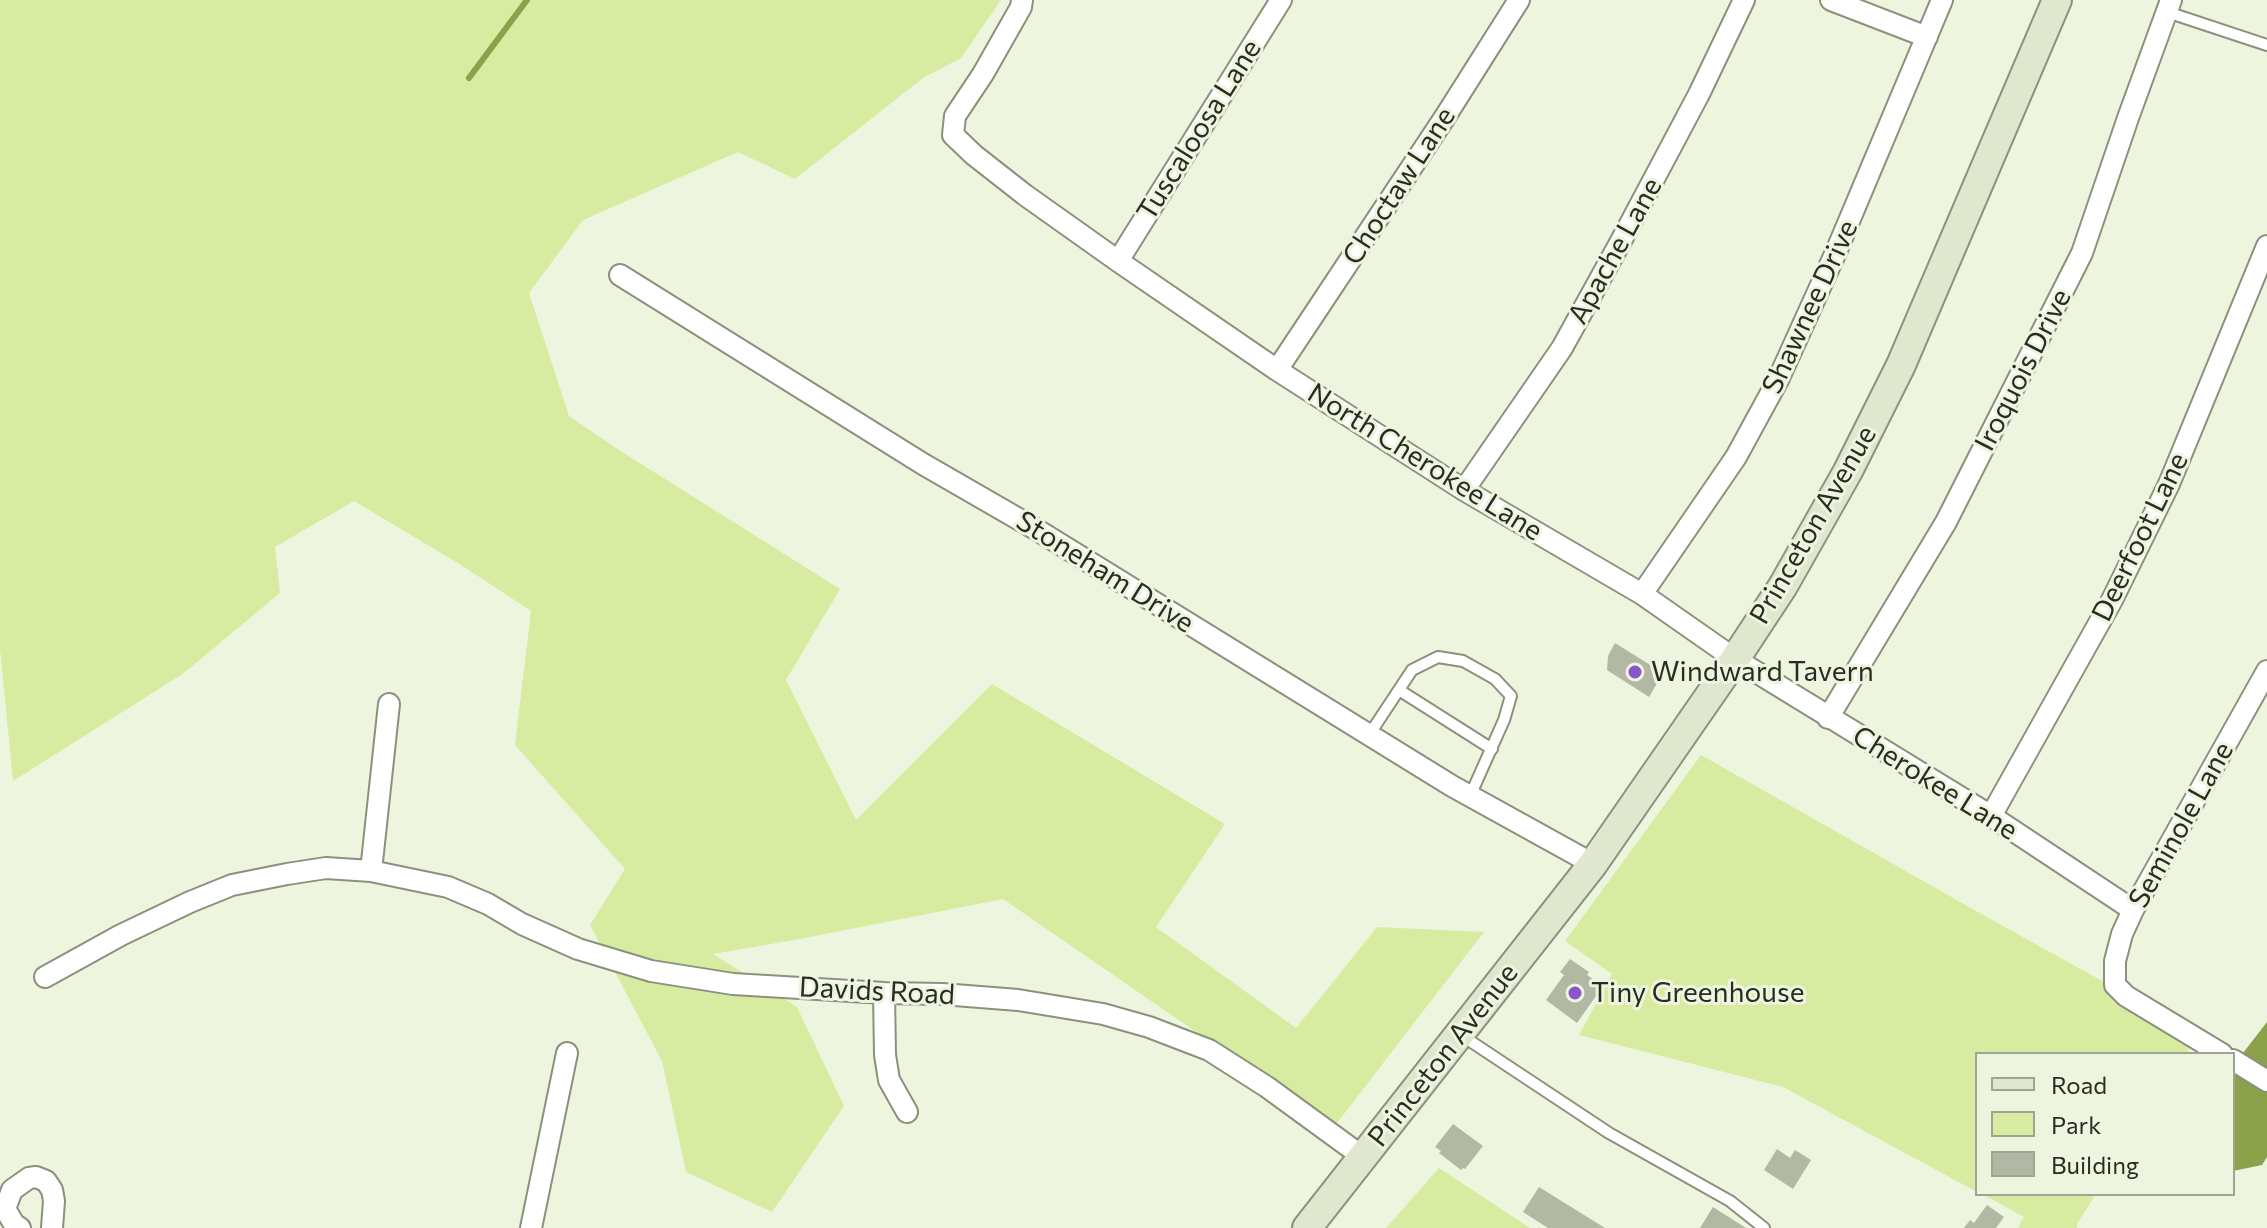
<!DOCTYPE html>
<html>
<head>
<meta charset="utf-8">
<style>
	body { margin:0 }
	#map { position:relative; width:2267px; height:1228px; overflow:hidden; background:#eef5df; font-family:Commissioner,sans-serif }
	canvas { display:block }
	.legend { position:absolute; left:1975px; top:1052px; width:260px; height:144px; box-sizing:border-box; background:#eef5df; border:2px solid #9fa594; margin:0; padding:10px 14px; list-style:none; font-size:24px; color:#292c23 }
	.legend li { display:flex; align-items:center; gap:16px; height:40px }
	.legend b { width:40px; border:2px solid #9fa594 }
</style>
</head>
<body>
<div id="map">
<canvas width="2267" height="1228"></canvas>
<ul class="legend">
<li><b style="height:10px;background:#e0e7cf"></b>Road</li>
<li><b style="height:22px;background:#d7eca1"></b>Park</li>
<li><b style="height:22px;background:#b2b8a3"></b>Building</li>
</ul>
</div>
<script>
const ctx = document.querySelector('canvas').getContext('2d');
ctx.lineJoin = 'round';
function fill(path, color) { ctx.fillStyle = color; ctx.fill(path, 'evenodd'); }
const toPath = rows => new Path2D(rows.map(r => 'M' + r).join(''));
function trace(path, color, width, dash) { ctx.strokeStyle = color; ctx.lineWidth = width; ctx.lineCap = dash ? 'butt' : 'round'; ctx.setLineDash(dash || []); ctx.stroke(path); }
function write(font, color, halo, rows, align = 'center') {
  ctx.font = font + ' Commissioner,sans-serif'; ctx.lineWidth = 6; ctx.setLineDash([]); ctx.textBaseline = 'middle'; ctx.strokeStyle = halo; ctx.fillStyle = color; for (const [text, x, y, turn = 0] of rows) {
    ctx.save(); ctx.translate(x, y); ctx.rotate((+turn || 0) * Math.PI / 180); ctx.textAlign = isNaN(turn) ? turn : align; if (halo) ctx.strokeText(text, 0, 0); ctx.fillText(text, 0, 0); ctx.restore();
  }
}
const green = toPath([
	[0,0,1001,0,961,58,923,78,795,179,738,152,583,220,529,293,569,416,619,450,840,589,786,680,856,820,992,684,1225,824,1156,927,1296,1028,1377,927,1484,932,1334,1127,1003,899,800,939,713,954,797,1007,844,1106,772,1212,686,1172,662,1061,590,925,625,869,515,745,531,611,461,565,354,501,275,547,280,593,184,673,13,781,0,649],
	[1701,755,1985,916,2198,1034,2186,1054,1977,1054,1977,1192,1783,1087,1579,1035,1612,974,1565,941],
	[1439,1168,1530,1228,1386,1228],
	[1982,1194,2096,1194,2077,1224,2077,1228,2018,1228,2024,1217]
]);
const water = toPath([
	[2267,1022,2267,1157,2262,1165,2233,1171,2233,1066]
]);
const stream = toPath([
	[469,78,527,0]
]);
const building = toPath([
	[1615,643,1663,673,1649,697,1607,670,1608,656],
	[1570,959,1589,972,1587,975,1603,986,1577,1023,1546,1000,1564,975,1560,972],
	[1453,1124,1483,1146,1465,1169,1463,1168,1461,1170,1439,1153,1441,1151,1435,1147],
	[1777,1149,1790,1158,1795,1150,1811,1160,1793,1189,1764,1170],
	[1539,1187,1605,1228,1548,1228,1523,1212],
	[1987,1205,2004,1217,1996,1228,1964,1228,1970,1220,1974,1223],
	[1713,1207,1746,1228,1700,1228]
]);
const service = toPath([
	[2167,12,2267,45],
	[1399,690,1492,749],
	[1369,735,1412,670,1438,657,1463,661,1495,679,1511,696,1504,720,1470,796],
	[1461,1035,1609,1133,1730,1201,1764,1228]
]);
const minor = toPath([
	[1022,0,1021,7,983,74,955,116,953,135,974,155,1025,195,1118,261,1277,370,1464,490,1642,594,1735,659,1991,816,2133,910],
	[1831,0,1927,37],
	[1118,261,1281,0],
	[620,275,923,464,1034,528,1452,786,1593,864],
	[1277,370,1445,117,1519,0],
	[1464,490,1562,348,1621,241,1699,94,1744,0],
	[1642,594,1736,457,1778,380,1836,252,1942,0],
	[1828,718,1946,522,2082,253,2128,118,2171,0],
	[1991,816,2112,600,2169,484,2267,246],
	[371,871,389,704],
	[45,977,121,935,190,902,232,885,287,874,326,868,371,871,448,887,488,904,522,924,578,949,651,971,733,984,884,993,942,994,1018,1000,1103,1014,1149,1027,1209,1050,1267,1087,1363,1157],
	[884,993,885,1055,889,1080,907,1112],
	[2222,1054,2126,996,2115,985,2115,961,2122,934,2133,910,2267,671],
	[2233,1060,2267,1081],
	[20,1228,14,1224,5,1209,12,1190,29,1178,36,1177,46,1181,52,1190,54,1201,52,1228],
	[531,1228,567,1053]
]);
const secondary = toPath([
	[1307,1228,1593,864,1735,659,1783,586,1848,471,1901,365,2057,0]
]);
const markers = [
	[1635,672,8,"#8954cc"],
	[1575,993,8,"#8954cc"]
];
const streetNames = [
	["Tuscaloosa Lane",1199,130,-58],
	["Choctaw Lane",1399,186,-57],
	["Apache Lane",1615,251,-61],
	["Shawnee Drive",1810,307,-65],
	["Iroquois Drive",2023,370,-63],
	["North Cherokee Lane",1425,462,32],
	["Princeton Avenue",1813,525,-60],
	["Deerfoot Lane",2140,537,-64],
	["Stoneham Drive",1105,572,32],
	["Cherokee Lane",1935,783,32],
	["Seminole Lane",2181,825,-61],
	["Davids Road",877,991,3],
	["Princeton Avenue",1443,1055,-52]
];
const poiNames = [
	["Windward Tavern",1651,672],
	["Tiny Greenhouse",1591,993]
];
fill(green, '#d7eca1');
fill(water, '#8ba14a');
trace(stream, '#8ba14a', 6);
fill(building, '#b2b8a3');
trace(service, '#8b917c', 14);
trace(minor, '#8b917c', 24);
trace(secondary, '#8b917c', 32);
trace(service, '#fff', 10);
trace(minor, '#fff', 20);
trace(secondary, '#e0e7cf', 28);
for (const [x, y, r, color] of markers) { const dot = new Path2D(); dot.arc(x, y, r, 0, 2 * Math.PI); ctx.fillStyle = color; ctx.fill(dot); trace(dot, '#eef5df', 3); }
write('28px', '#292c23', '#eef5df', streetNames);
write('28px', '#292c23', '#eef5df', poiNames, 'left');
</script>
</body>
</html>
